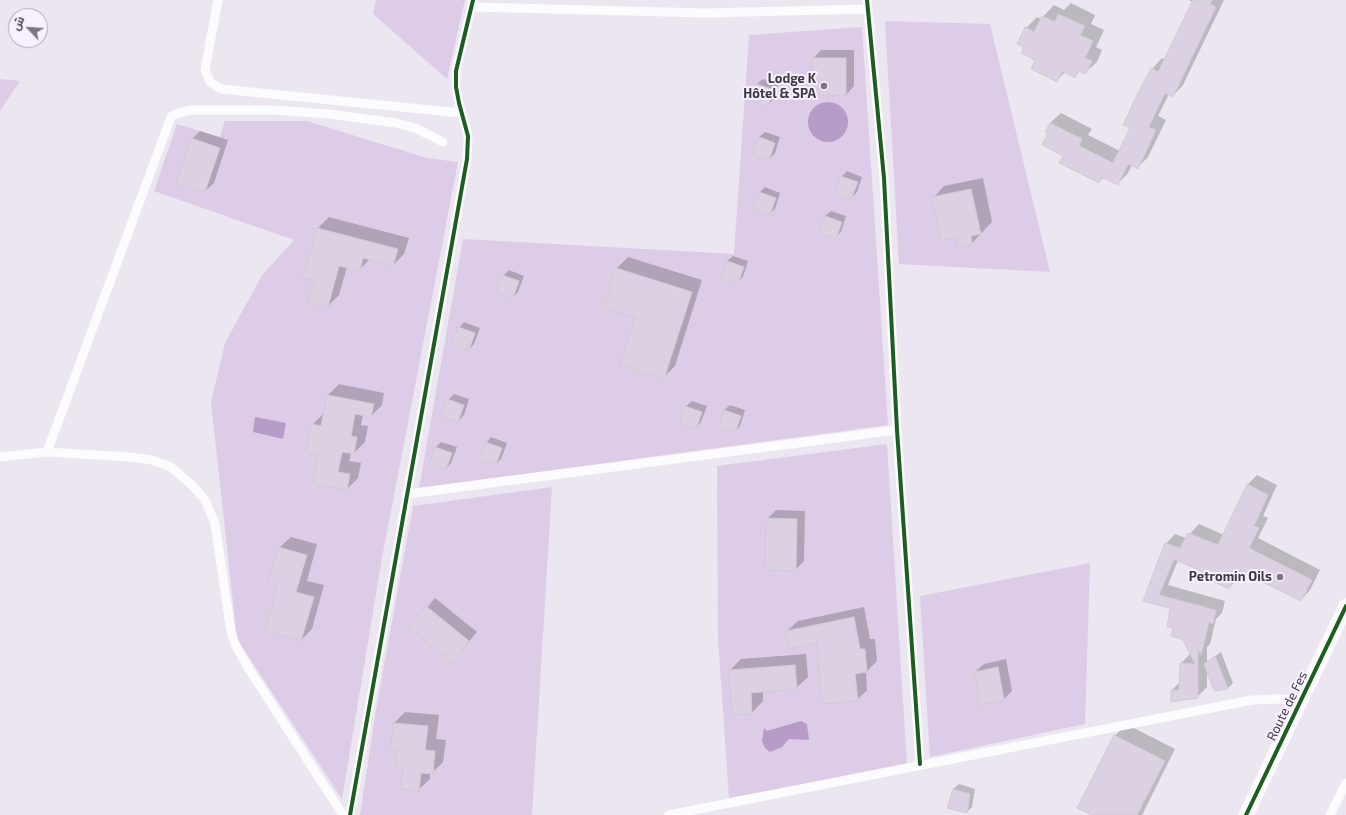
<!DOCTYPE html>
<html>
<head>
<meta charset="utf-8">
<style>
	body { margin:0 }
	#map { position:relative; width:1346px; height:815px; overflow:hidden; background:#ece6f0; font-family:"Exo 2",Cairo,sans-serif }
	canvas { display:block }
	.north { position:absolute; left:8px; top:8px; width:40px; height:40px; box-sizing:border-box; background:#f9f0ff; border:1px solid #aea7b3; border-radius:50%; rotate:295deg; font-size:11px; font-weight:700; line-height:16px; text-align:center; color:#3e3a41 }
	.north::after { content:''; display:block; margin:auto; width:14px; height:18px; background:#7b767e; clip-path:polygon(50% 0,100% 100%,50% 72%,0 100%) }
</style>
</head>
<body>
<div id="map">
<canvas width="1346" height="815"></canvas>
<div class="north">ش</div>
</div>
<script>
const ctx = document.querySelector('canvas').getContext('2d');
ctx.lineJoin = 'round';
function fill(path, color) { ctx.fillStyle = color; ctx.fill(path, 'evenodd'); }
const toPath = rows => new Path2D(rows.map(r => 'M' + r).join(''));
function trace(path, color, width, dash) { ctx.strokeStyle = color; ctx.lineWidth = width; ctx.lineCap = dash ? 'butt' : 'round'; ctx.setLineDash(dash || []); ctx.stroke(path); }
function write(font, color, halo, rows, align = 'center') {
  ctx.font = font + ' "Exo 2",sans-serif'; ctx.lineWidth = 4; ctx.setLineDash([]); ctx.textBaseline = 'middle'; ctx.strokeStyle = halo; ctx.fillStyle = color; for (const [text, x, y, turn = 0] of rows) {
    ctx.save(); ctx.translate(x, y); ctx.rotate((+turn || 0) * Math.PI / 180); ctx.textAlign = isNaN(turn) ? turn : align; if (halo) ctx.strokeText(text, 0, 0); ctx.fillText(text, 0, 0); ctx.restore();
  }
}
const green = toPath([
	[376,0,465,0,447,79,373,14],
	[885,21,990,24,1050,272,899,264],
	[862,27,888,425,419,488,463,239,734,254,749,35],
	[0,79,20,81,0,111],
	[225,121,307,121,427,158,458,162,382,558,342,799,237,639,211,402,225,343,262,275,294,240,154,191,177,124,220,137],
	[887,444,907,765,729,798,718,638,717,466],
	[552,487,532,815,360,815,376,710,413,506],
	[1090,563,1085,724,930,757,920,596]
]);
const water = toPath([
	'808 122a20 20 0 1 1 40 0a20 20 0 1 1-40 0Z',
	[255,417,286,423,283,439,253,432],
	[801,721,807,724,809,740,789,739,782,747,770,752,765,748,762,741,764,728,767,731]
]);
const shadow = toPath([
	[1189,0,1224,0,1183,85,1173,96,1169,94,1158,116,1166,120,1148,157,1137,168,1132,165,1128,173,1118,184,1104,177,1099,182,1065,155,1049,133,1050,123,1061,113,1092,129,1088,135,1120,151,1131,127,1152,69,1162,58,1165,60,1193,2],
	[1071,3,1095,15,1091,24,1104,30,1096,47,1102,50,1097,62,1085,73,1080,71,1075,76,1065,72,1057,80,1025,46,1026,28,1037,17,1041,19,1054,5,1064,10],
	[821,50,854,50,854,86,846,95,813,59],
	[763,79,778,84,773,100,767,106,757,84],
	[200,131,228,140,214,183,205,191,192,139],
	[765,132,780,137,775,153,769,159,759,137],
	[847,171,862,177,857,192,851,198,841,177],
	[983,178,992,222,972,243,957,236,933,198,944,186],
	[765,187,780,193,775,209,769,214,759,193],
	[831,211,846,216,841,232,835,238,825,216],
	[329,217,409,238,404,254,393,265,370,259,359,270,347,267,339,295,328,306,314,279,318,228],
	[733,256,748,261,743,277,737,282,722,277,727,261],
	[628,257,702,280,675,366,664,377,636,317,605,307,617,268],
	[509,270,524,276,518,292,513,297,503,276],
	[464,322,480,328,474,344,469,349,459,328],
	[339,384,384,393,382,405,371,416,363,415,361,425,368,426,365,442,354,453,351,453,349,461,361,463,358,478,347,489,319,454,312,425,323,414,328,395],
	[454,394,469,399,464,415,458,421,448,400],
	[692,401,707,406,701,422,696,428,680,422,686,406],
	[730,405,745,410,740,426,734,432,724,410],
	[491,437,507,443,501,459,496,464,486,443],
	[441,442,457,447,451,463,446,469,430,463,436,447],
	[1257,475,1277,485,1263,516,1268,518,1258,538,1320,570,1310,590,1301,600,1242,570,1238,578,1229,588,1212,575,1178,560,1168,585,1225,601,1222,613,1216,619,1210,644,1207,647,1207,662,1221,652,1233,683,1228,688,1207,670,1207,687,1197,697,1172,690,1180,682,1181,663,1191,653,1183,639,1174,627,1171,608,1145,600,1166,544,1175,534,1186,538,1199,524,1224,535,1248,484],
	[776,510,805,511,804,561,795,570,767,519],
	[291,537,317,544,307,581,324,585,312,629,301,640,278,586,279,548],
	[435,598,477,632,452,662,410,627],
	[864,607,870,639,875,639,877,661,866,672,867,690,857,700,817,642,787,631,798,621],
	[806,654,808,677,796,688,763,691,763,701,752,713,733,714,730,670,741,659],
	[1006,659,1012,691,1004,699,975,672,984,664],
	[405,712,439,715,436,739,446,740,443,762,432,773,430,773,430,779,418,790,405,766,398,750,394,723],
	[1126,724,1175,749,1142,815,1094,815,1115,736],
	[959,784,975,789,972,807,967,812,953,789]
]);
const building = toPath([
	[1193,0,1212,0,1210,4,1216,7,1173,97,1165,93,1149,127,1156,130,1138,169,1128,164,1118,185,1102,177,1099,183,1059,163,1063,156,1042,145,1048,133,1045,132,1050,123,1082,139,1079,146,1113,163,1130,128,1123,125,1135,99,1151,68,1158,72,1193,0],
	[1058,14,1085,26,1080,35,1093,41,1085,58,1092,61,1086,74,1078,71,1075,78,1062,71,1057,82,1031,69,1035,60,1021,53,1024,47,1017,44,1025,27,1034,32,1042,16,1055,22,1058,14],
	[812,58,846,58,846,96,812,95,812,58],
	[757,84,774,90,768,107,751,101,757,84],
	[759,137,775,143,769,160,753,154,759,137],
	[191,138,220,148,205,192,176,183,191,138],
	[840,176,858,182,851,199,835,193,840,176],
	[971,189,981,234,971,236,972,244,958,248,956,238,941,241,932,197,971,189],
	[759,192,776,198,770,215,753,209,759,192],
	[825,216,842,222,836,239,819,233,825,216],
	[317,228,398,249,393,266,363,258,360,271,339,266,328,307,307,302,313,280,303,278,317,228],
	[727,261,744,267,738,284,721,278,727,261],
	[616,268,692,292,664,379,620,365,635,317,603,308,616,268],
	[502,275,519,281,513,298,496,292,502,275],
	[458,327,475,333,469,350,452,344,458,327],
	[327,395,374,404,371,417,355,414,351,436,357,437,354,454,342,452,338,472,350,474,347,490,312,484,318,455,306,453,311,424,321,426,327,395],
	[447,399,464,405,458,422,441,416,447,399],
	[685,406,702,412,696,429,679,423,685,406],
	[724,410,741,416,735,433,718,427,724,410],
	[485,442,502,448,496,465,479,459,485,442],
	[435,447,452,453,446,470,429,464,435,447],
	[1247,484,1268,495,1254,526,1259,528,1249,548,1312,580,1301,601,1238,570,1229,589,1212,581,1211,576,1174,559,1159,595,1216,610,1213,624,1209,622,1201,655,1198,649,1198,698,1171,702,1171,690,1179,690,1180,663,1195,664,1183,640,1171,636,1173,628,1167,627,1170,608,1143,601,1165,543,1180,548,1188,533,1218,545,1247,484],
	[766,518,797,519,796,571,765,570,766,518],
	[278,547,307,555,296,592,314,597,301,641,265,631,277,587,268,584,278,547],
	[426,606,469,641,452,663,409,627,426,606],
	[854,617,860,649,865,649,867,672,855,674,858,701,822,704,817,643,790,649,786,631,854,617],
	[1215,656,1228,689,1214,691,1204,664,1215,656],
	[795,665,797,689,751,693,752,714,732,715,729,670,795,665],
	[998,667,1004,700,980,705,974,672,998,667],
	[393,723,428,726,425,750,435,751,433,774,421,773,419,791,401,789,403,767,395,767,397,750,390,750,393,723],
	[1114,735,1165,761,1137,815,1092,815,1077,808,1114,735],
	[953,789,970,794,967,813,947,808,953,789]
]);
const minor = toPath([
	[218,0,205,70,210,82,221,89,461,113],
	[867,0,884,178,897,430,920,764],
	[471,7,706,13,868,9],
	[47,452,171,117,178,113,191,110,275,110,329,114,396,123,415,128,443,142],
	[0,457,47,452,130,457,152,460,171,467,193,486,205,500,215,524,231,632,235,644,249,669,343,815],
	[407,494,897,430],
	[350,815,467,159,468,136,459,103,456,87,456,71,473,0],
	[669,815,1252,700,1280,699,1301,701],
	[1330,815,1346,783]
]);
const primary = toPath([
	[1246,815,1346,606]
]);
const cycleway = toPath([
	[867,0,884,178,897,430,920,764],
	[350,815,467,159,468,136,459,103,456,87,456,71,473,0],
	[1246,815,1346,606]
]);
const markers = [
	[824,86,4,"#7b767e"],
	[1280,577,4,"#7b767e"]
];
const poiNames = [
	["Lodge K",816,79],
	["Hôtel & SPA",816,94],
	["Petromin Oils",1272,577]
];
const streetNames = [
	["Route de Fes",1287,706,-64]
];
fill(green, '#ddcce7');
fill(water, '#b69cc6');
fill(shadow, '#0003');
fill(building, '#dbd1e2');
trace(building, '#d0ccd3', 1);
trace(minor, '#fcfbfd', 9);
trace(primary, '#fcfbfd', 15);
trace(cycleway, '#1b5e20', 4);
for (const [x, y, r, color] of markers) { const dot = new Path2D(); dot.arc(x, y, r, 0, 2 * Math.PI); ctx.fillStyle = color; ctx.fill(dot); trace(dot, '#f9f0ff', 1.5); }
write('bold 13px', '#3e3a41', '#f9f0ff', poiNames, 'right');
write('13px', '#3e3a41', '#f9f0ff', streetNames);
</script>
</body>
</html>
